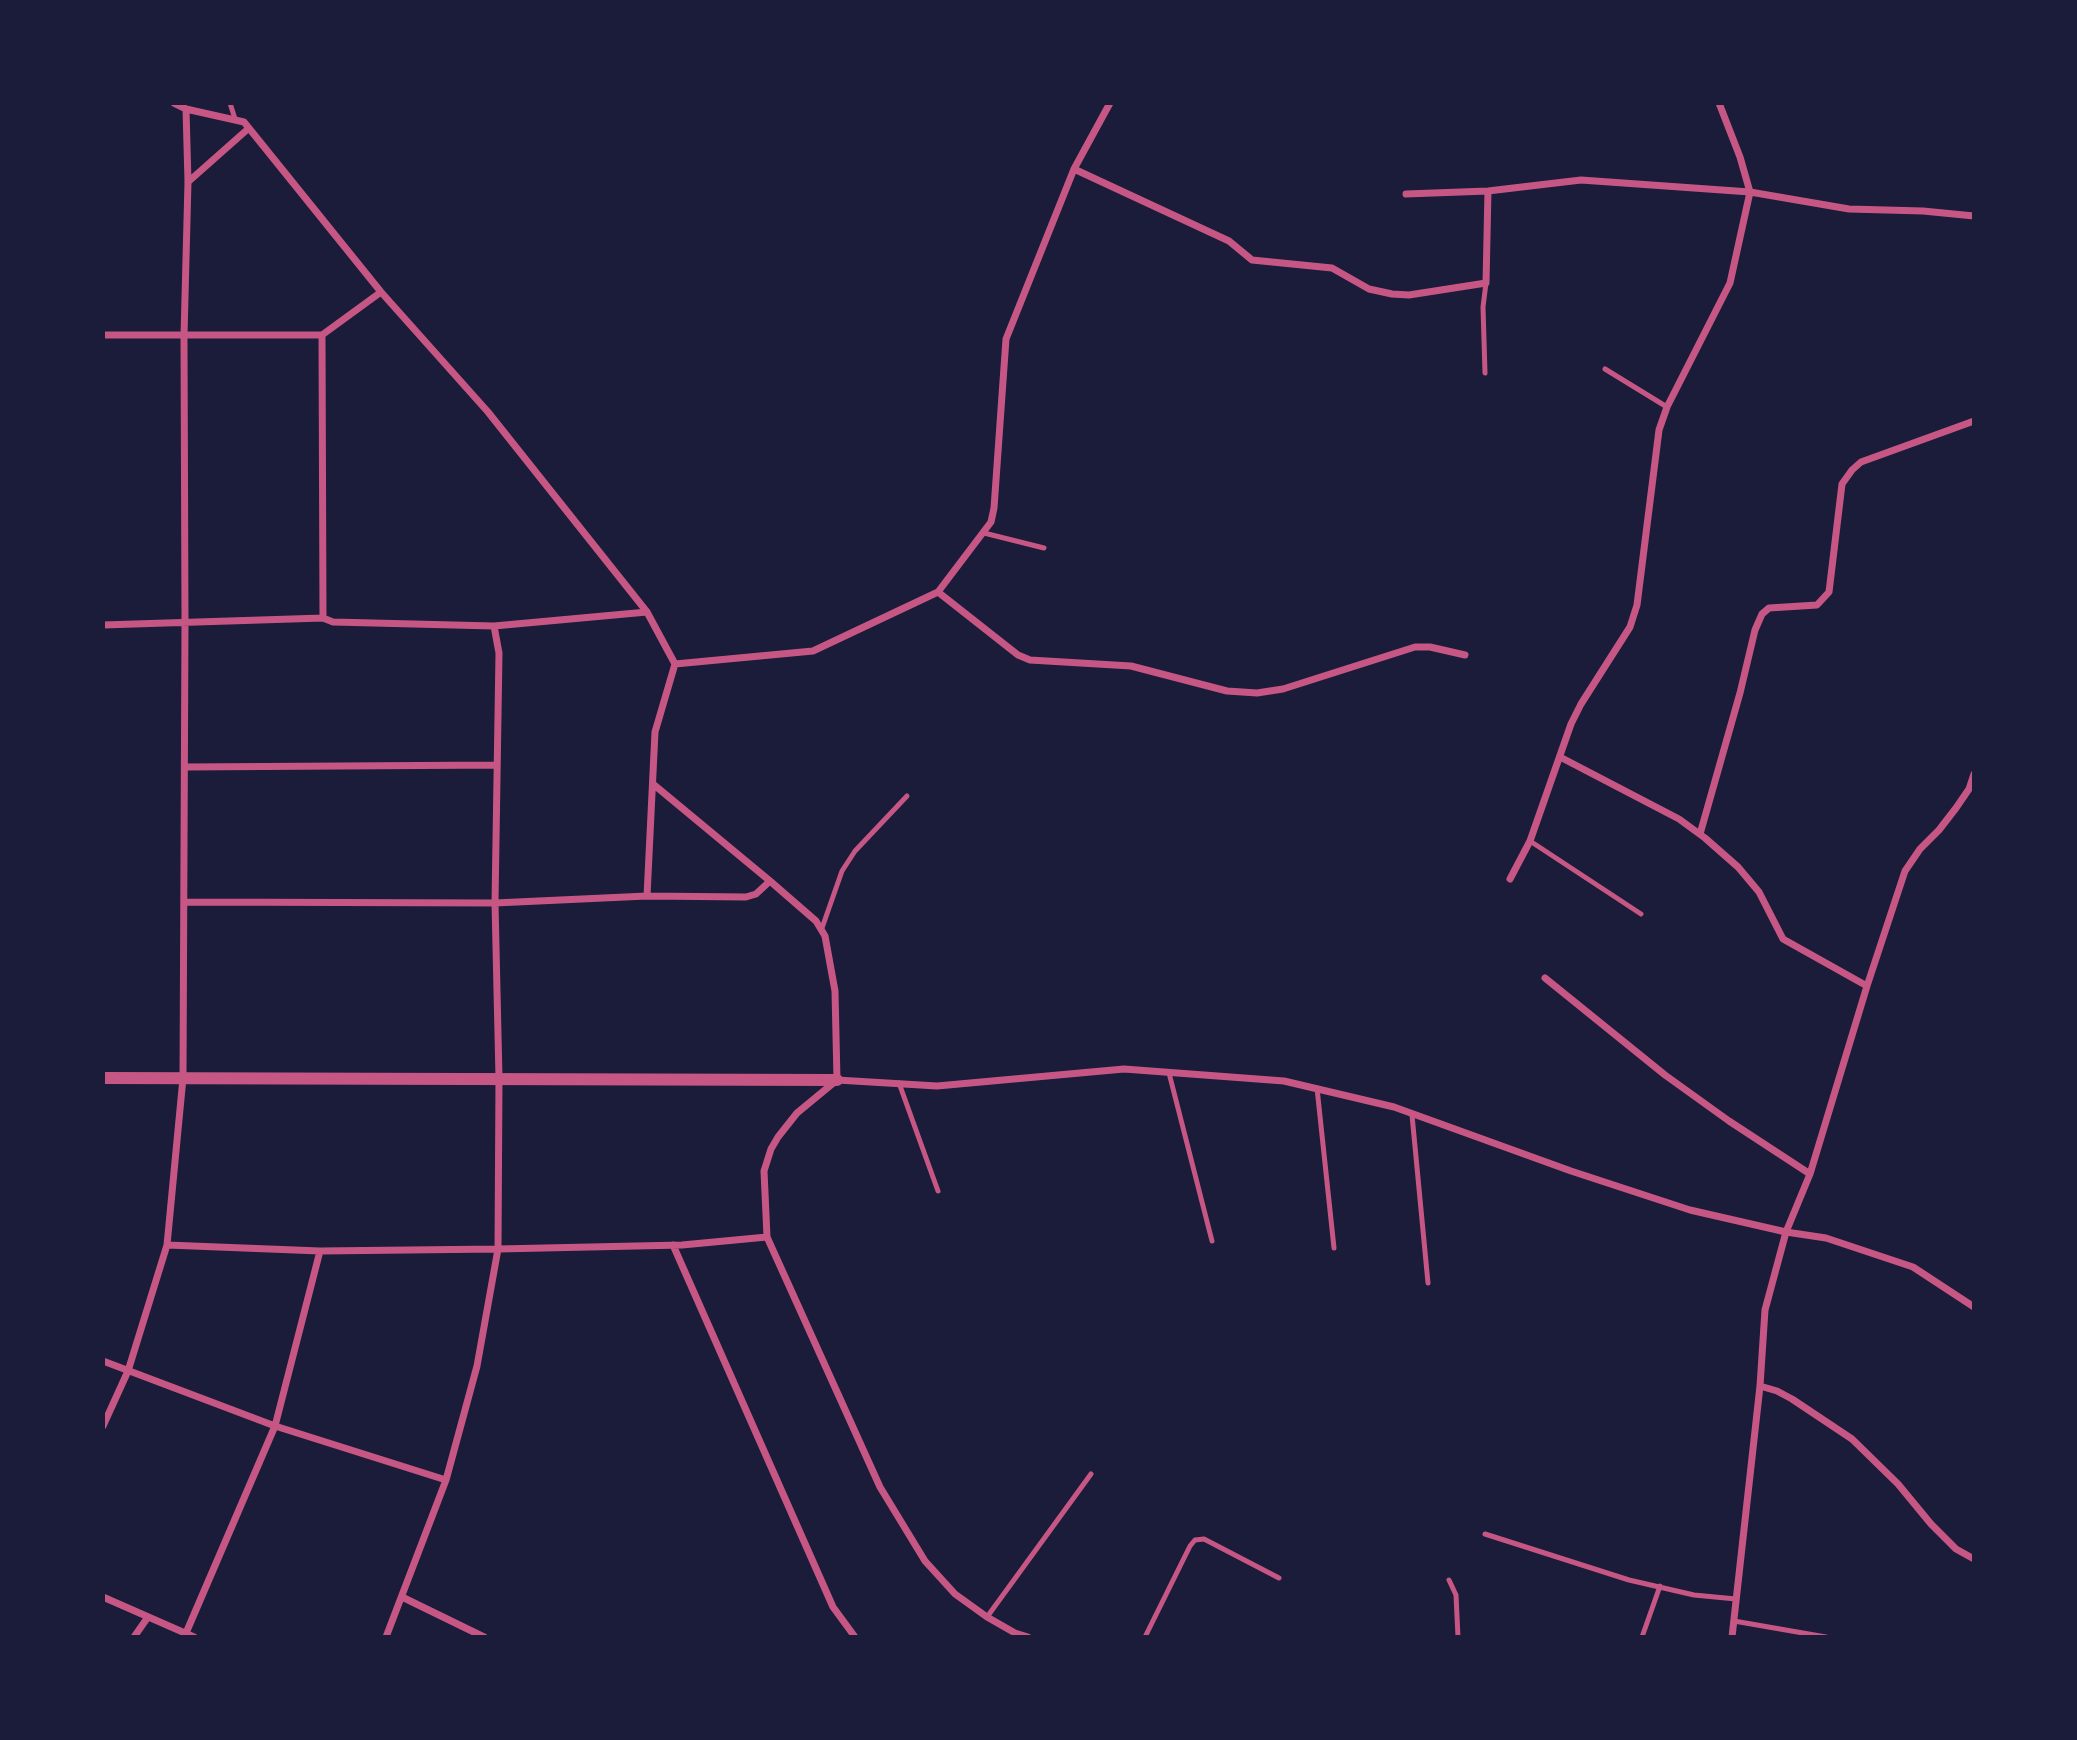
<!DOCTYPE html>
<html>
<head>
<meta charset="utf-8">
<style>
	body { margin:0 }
	#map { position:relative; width:2077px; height:1740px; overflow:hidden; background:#1b1b3a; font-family:"Libre Baskerville",serif }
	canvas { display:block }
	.frame { position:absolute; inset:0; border:105px solid #1b1b3a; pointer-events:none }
</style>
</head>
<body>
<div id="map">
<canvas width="2077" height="1740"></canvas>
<div class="frame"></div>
</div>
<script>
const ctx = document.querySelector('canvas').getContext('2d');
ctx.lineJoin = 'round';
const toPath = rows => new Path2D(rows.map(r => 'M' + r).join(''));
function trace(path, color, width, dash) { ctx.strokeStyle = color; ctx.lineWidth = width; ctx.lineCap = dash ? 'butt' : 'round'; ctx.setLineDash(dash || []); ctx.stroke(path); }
const service = toPath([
	[230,103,235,119],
	[1605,369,1667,407],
	[1485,373,1483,307,1486,283],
	[984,533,1044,548],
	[1530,841,1641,914],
	[822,928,842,871,855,851,907,796],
	[1169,1073,1212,1241],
	[899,1083,938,1191],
	[1317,1088,1334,1248],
	[1412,1115,1428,1283],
	[1485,1534,1629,1580,1694,1595,1736,1599],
	[1449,1580,1456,1595,1458,1637],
	[987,1617,1091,1474],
	[1734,1621,1826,1637],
	[1145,1637,1190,1546,1195,1540,1204,1539,1279,1578],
	[1642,1637,1660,1586]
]);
const minor = toPath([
	[174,103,186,109,244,122,381,292,488,412,647,612,675,664,655,732,647,896],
	[1110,103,1074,169,1006,339,994,508,991,522,938,592,1018,655,1030,660,1131,666,1227,691,1257,693,1283,689,1415,647,1430,647,1465,655],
	[1074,169,1229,241,1252,260,1332,268,1369,289,1392,294,1409,295,1486,283,1488,191],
	[188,182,249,128],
	[1406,194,1488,191,1581,180,1750,192,1849,209,1923,211,1974,216],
	[103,335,322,335,381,292],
	[322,335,323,618],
	[103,625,323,618,333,622,494,626,647,612],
	[675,664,813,651,938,592],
	[1560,757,1679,819,1705,838,1738,867,1759,892,1783,939,1867,986],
	[185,767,497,765],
	[1700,834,1740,693,1755,630,1762,614,1769,608,1817,605,1829,592,1842,484,1852,470,1861,462,1974,421],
	[1510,879,1530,841,1571,724,1581,704,1630,627,1637,605,1659,430,1667,407,1730,283,1750,192,1740,157,1719,103],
	[770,881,816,921,825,936,835,991,837,1080],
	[184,902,495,903,647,896,746,897,756,894,770,881,653,784],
	[1545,978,1665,1075,1729,1121,1810,1174],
	[167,1245,320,1251,498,1249,682,1245,767,1237],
	[673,1245,833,1607,855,1637],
	[103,1361,275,1426,446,1480],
	[1760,1386,1777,1391,1792,1399,1852,1439,1898,1484,1931,1524,1956,1549,1974,1559],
	[103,1426,128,1371,167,1245,183,1078,185,623,184,336,188,182,186,109],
	[103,1597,194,1637],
	[402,1597,484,1637],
	[186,1633,275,1426,320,1251],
	[134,1637,148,1617],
	[386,1637,446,1480,477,1366,498,1249,499,1078,495,903,499,653,494,626],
	[1028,1637,1015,1633,987,1617,955,1594,925,1561,880,1487,767,1237,764,1171,771,1149,778,1137,797,1113,837,1080,937,1086,1124,1069,1284,1081,1394,1107,1571,1171,1690,1210,1786,1232,1826,1238,1913,1267,1974,1307],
	[1732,1637,1760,1386,1765,1310,1786,1232,1810,1174,1867,986,1905,871,1920,849,1939,830,1956,808,1969,789,1974,774]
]);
const tertiary = toPath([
	[103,1078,837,1080]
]);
trace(service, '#c65784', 5);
trace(minor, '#c65784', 7);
trace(tertiary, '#c65784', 12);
</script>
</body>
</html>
